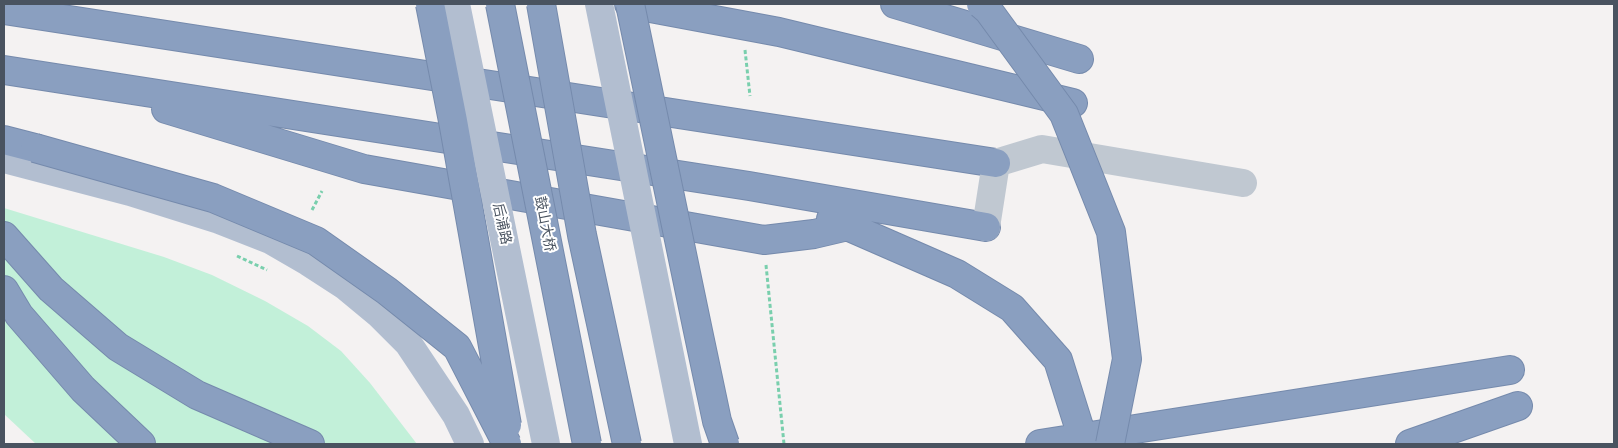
<!DOCTYPE html>
<html>
<head>
<meta charset="utf-8">
<style>
	body { margin:0 }
	#map { position:relative; width:1618px; height:448px; overflow:hidden; background:#f4f2f2; font-family:Jost,sans-serif }
	canvas { display:block }
	.frame { position:absolute; inset:0; border:5px solid #495360; pointer-events:none }
</style>
</head>
<body>
<div id="map">
<canvas width="1618" height="448"></canvas>
<div class="frame"></div>
</div>
<script>
const ctx = document.querySelector('canvas').getContext('2d');
ctx.lineJoin = 'round';
function fill(path, color) { ctx.fillStyle = color; ctx.fill(path, 'evenodd'); }
const toPath = rows => new Path2D(rows.map(r => 'M' + r).join(''));
function trace(path, color, width, dash) { ctx.strokeStyle = color; ctx.lineWidth = width; ctx.lineCap = dash ? 'butt' : 'round'; ctx.setLineDash(dash || []); ctx.stroke(path); }
function write(font, color, halo, rows, align = 'center') {
  ctx.font = font + ' Jost,"Noto Sans SC",sans-serif'; ctx.lineWidth = 4; ctx.setLineDash([]); ctx.textBaseline = 'middle'; ctx.strokeStyle = halo; ctx.fillStyle = color; for (const [text, x, y, turn = 0] of rows) {
    ctx.save(); ctx.translate(x, y); ctx.rotate((+turn || 0) * Math.PI / 180); ctx.textAlign = isNaN(turn) ? turn : align; if (halo) ctx.strokeText(text, 0, 0); ctx.fillText(text, 0, 0); ctx.restore();
  }
}
const green = toPath([
	[4,208,164,257,212,275,265,301,308,326,341,351,370,383,417,444,36,444,4,414]
]);
const path = toPath([
	[745,50,750,96],
	[312,210,322,191],
	[237,256,267,270],
	[766,265,784,444]
]);
const minor = toPath([
	[986,227,996,163,1042,149,1243,183]
]);
const major = toPath([
	[4,159,130,192,219,220,270,240,308,262,345,286,380,315,408,343,456,415,470,444]
]);
const highway = toPath([
	[629,4,779,32,1073,103],
	[895,4,1079,59],
	[4,10,996,163],
	[4,70,749,186,986,227],
	[166,109,364,169,764,240,814,234,848,226],
	[4,140,35,148],
	[831,219,957,274,1012,308,1058,360,1080,430,1078,444],
	[4,236,51,289,118,347,197,395,310,444],
	[4,290,19,315,83,389,141,444],
	[1040,444,1510,370],
	[1410,444,1518,406]
]);
const majorBridge = toPath([
	[456,4,546,444],
	[599,4,688,444]
]);
const highwayBridge = toPath([
	[430,4,453,121,507,425],
	[500,4,587,444],
	[541,4,582,235,627,444],
	[630,4,698,331,717,421,725,444],
	[981,4,988,10,1064,114,1111,232,1127,359,1110,444],
	[35,148,213,198,316,241,387,291,457,347,507,444]
]);
const streetNames = [
	["后浦路",501,224,78],
	["鼓山大桥",544,224,79]
];
fill(green, '#c2f0d9');
trace(highway, '#758aac', 30);
trace(path, '#79cfad', 3, [4, 2.5]);
trace(minor, '#c0c8d1', 28);
trace(major, '#b2bed0', 28);
trace(highway, '#8a9fc0', 28);
trace(highwayBridge, '#758aac', 30, []);
trace(majorBridge, '#b2bed0', 28);
trace(highwayBridge, '#8a9fc0', 28);
write('14px', '#495360', '#fff', streetNames);
</script>
</body>
</html>
